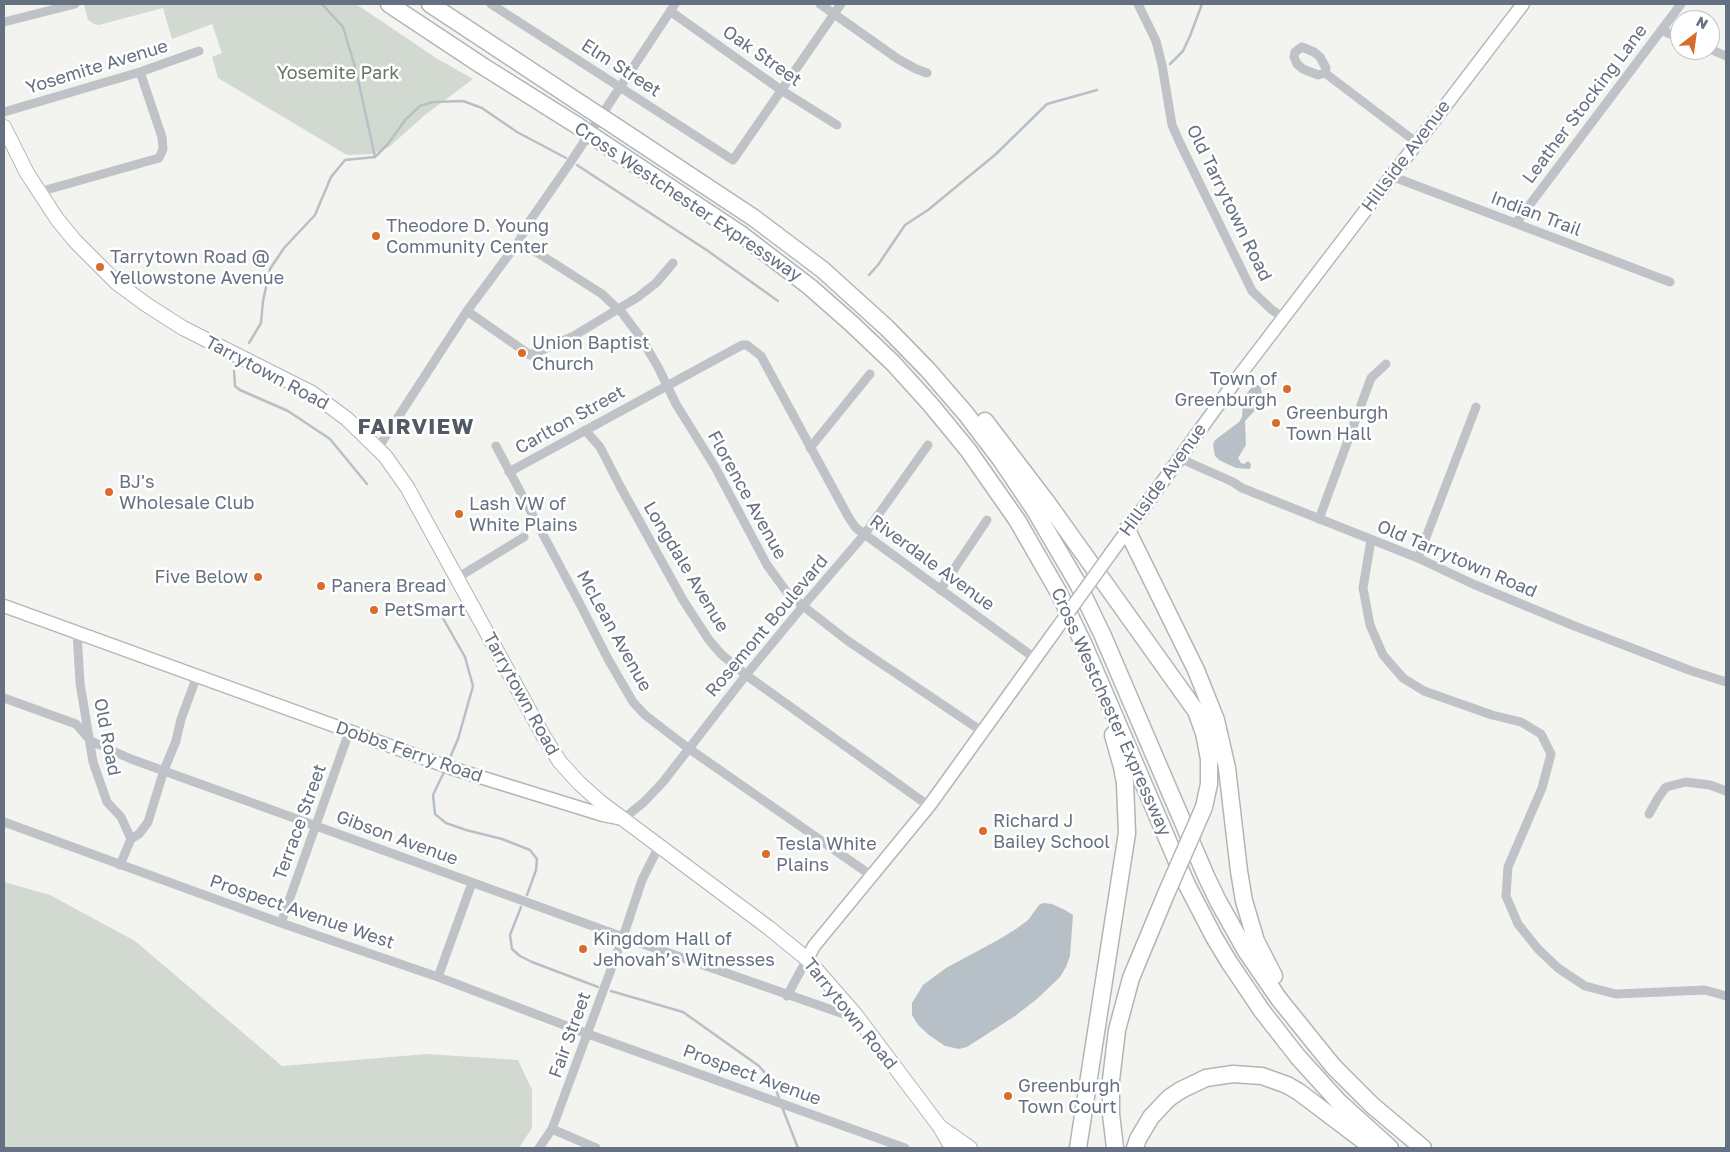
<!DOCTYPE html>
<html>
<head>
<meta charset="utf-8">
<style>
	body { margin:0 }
	#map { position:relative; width:1730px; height:1152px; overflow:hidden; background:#f3f4f0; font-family:"Golos Text",sans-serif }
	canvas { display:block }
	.frame { position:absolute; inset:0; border:5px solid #657080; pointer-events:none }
	.north { position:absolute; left:1670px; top:10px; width:50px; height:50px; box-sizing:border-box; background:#fff; border:1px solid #c1c6cc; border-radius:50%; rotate:30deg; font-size:14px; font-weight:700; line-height:20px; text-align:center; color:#657080 }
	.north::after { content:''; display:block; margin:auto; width:18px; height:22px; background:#d96b2c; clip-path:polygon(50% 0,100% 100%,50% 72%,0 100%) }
</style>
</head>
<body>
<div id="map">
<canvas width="1730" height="1152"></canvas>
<div class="frame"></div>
<div class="north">N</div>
</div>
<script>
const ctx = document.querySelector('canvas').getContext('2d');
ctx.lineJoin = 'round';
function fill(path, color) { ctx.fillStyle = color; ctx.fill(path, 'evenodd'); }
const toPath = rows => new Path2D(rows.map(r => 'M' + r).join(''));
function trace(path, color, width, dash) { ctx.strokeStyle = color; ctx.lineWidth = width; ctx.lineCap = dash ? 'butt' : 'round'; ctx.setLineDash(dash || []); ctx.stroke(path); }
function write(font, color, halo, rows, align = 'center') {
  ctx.font = font + ' "Golos Text",sans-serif'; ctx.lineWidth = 5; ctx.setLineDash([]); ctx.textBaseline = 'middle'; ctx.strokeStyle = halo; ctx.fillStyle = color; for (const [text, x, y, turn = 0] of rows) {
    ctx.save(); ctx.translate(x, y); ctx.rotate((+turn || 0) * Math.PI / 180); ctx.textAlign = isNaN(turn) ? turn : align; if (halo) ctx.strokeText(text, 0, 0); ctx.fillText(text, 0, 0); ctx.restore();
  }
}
const green = toPath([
	[84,4,356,4,436,58,473,79,425,115,389,147,373,154,347,155,218,78,212,57,222,53,212,24,172,39,163,8,99,25,94,24,88,20],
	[4,882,50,895,135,941,282,1066,427,1054,518,1060,532,1090,532,1128,519,1148,4,1148]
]);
const water = toPath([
	[1258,385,1261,388,1262,394,1260,405,1245,421,1246,445,1238,458,1241,463,1244,464,1248,461,1251,464,1250,469,1236,468,1219,460,1215,456,1213,445,1215,440,1239,422,1242,417,1243,398,1251,388],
	[1043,903,1052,904,1065,910,1073,915,1070,956,1066,967,1060,977,1037,999,1015,1016,967,1047,959,1049,945,1046,929,1035,918,1025,912,1015,912,1003,923,985,946,968,998,940,1016,929,1028,920,1039,905]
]);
const stream = toPath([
	[322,4,343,27,356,70,375,157],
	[1170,64,1183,51,1190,36,1202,4],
	[577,165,708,251,778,301],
	[869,275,878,265,905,225,928,210,996,154,1047,104,1097,90],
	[249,343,261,323,263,301,270,269,284,248,315,215,331,177,345,160,375,157,387,145,406,119,420,106,433,102,463,101,482,108,517,132,566,158],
	[234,371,235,386,240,390,288,411,330,439,367,484],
	[436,606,465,657,473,686,458,739,449,760],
	[444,772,433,795,435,814,446,823,466,830,502,839,530,850,537,859,536,870,527,895],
	[521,907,510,935,512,949,520,956,532,962,598,987],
	[611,991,683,1012,759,1066,773,1082,779,1098],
	[782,1107,798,1148]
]);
const minor = toPath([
	[491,4,733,160,841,4],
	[820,4,898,59,916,69,927,73],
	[1138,4,1156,41,1162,65,1172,125,1179,141,1252,291,1272,310,1284,318],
	[670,11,781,90,837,125],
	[4,22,75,4],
	[1661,30,1680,38],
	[1302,47,1314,52,1320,57,1326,68,1325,73,1318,75,1303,69,1297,64,1294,57,1295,52,1302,47],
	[1710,49,1726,56],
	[1325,73,1416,142],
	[4,112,140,72,199,51],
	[1391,176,1670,282],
	[39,192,159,158,163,149,162,137,140,72],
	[1516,223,1681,4],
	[519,241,602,294,623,314,641,338,658,367,676,404,715,467,767,565,786,591,803,606,848,641,983,732],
	[467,311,530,355,572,337,638,297,656,283,673,263],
	[585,430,600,447,620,486,683,600,709,640,721,654,746,675,929,806],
	[496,446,580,604,608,659,633,702,645,715,688,748,872,876],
	[378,448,467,311,519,241,529,222,568,166,675,4],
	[810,448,870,374],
	[1179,458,1233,482,1242,488,1418,558,1473,584,1572,625,1689,670,1726,682],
	[509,472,742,345,747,345,761,356,849,518,856,528,1036,659],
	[1319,519,1371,378,1386,364],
	[1371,540,1363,588,1370,625,1383,655,1403,678,1424,691,1492,715,1521,722,1541,734,1551,754,1542,788,1508,867,1506,896,1518,924,1538,949,1558,968,1585,986,1616,994,1705,990,1726,996],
	[1418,558,1476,407],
	[457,578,524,537],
	[940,590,987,520],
	[77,633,80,683,93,762,107,802,121,817,131,839],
	[4,698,76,724,91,741,131,759,623,937,858,1019],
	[1649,814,1658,798,1666,787,1686,782,1710,785,1726,791],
	[623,819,644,802,663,782,746,675,803,606,864,535,928,445],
	[4,822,281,923,438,977,588,1034,905,1148],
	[120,865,131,839,139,834,148,822,164,770,176,741,181,719,197,676],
	[281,923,349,732],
	[438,977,472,883],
	[787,996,807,959],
	[552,1129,596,1148],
	[539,1148,552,1129,623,937,642,880,659,846]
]);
const secondary = toPath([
	[1111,553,1239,376,1523,4],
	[4,606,451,768,603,815,623,819],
	[807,959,814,946,929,806,1055,631]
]);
const primary = toPath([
	[4,127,27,173,57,219,75,241,117,283,147,305,183,328,312,393,347,419,385,456,407,487,544,737,560,762,579,783,599,801,769,928,807,959,855,1014,940,1127,952,1148],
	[943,1129,970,1148]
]);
const motorway = toPath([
	[389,4,481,65,578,126],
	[430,4,589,109],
	[615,126,754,218,823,270,887,328,928,370,966,414,1001,460,1034,509,1078,584,1103,636,1206,876,1218,901,1246,951,1279,999,1333,1066,1373,1106,1423,1148],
	[603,143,742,235,810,287,852,324,893,363,931,405,968,450,1017,520,1059,593,1084,645,1187,885,1214,937,1229,962,1262,1011,1298,1057,1338,1101,1390,1148],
	[985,421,1046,501,1196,711,1204,733,1209,759,1209,784,1204,807],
	[1127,530,1196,670,1216,720,1227,768,1239,871,1244,901,1256,941,1274,976],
	[1078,1148,1127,833,1125,783,1122,767,1113,735],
	[1115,1148,1111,1114,1111,1080,1117,1030,1131,978,1166,894],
	[1135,1148,1138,1139,1151,1117,1169,1098,1181,1090,1206,1078,1233,1074,1262,1076,1287,1085,1299,1092,1373,1148]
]);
const secondaryBridge = toPath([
	[1055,631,1111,553]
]);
const motorwayBridge = toPath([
	[589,109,615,126],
	[578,126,603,143],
	[1166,894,1204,807]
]);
const markers = [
	[376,236,5,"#d96b2c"],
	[100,267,5,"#d96b2c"],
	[522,353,5,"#d96b2c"],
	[1287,389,5,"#d96b2c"],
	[1276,423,5,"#d96b2c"],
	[109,492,5,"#d96b2c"],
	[459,514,5,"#d96b2c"],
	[258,577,5,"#d96b2c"],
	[321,586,5,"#d96b2c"],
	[374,610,5,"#d96b2c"],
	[983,831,5,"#d96b2c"],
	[766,854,5,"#d96b2c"],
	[583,949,5,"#d96b2c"],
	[1008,1096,5,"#d96b2c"]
];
const streetNames = [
	["Oak Street",762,56,35],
	["Yosemite Avenue",97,67,-17],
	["Elm Street",621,68,33],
	["Leather Stocking Lane",1585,104,-53],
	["Hillside Avenue",1406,156,-53],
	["Cross Westchester Expressway",688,202,34],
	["Old Tarrytown Road",1229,203,64],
	["Indian Trail",1536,214,21],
	["Tarrytown Road",267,373,28],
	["Carlton Street",570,420,-29],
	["Hillside Avenue",1163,480,-54],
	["Florence Avenue",747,495,61],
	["Old Tarrytown Road",1457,559,23],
	["Riverdale Avenue",932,563,36],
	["Longdale Avenue",686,567,59],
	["Rosemont Boulevard",767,626,-50],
	["McLean Avenue",614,631,61],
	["Tarrytown Road",521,694,61],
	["Cross Westchester Expressway",1111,712,66],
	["Old Road",107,737,79],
	["Dobbs Ferry Road",409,752,19],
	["Terrace Street",300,822,-70],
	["Gibson Avenue",397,838,20],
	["Prospect Avenue West",302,912,19],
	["Tarrytown Road",850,1014,51],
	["Fair Street",570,1035,-70],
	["Prospect Avenue",752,1075,20]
];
const parkNames = [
	["Yosemite Park",338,73]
];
const poiNames = [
	["Theodore D. Young",386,226],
	["Community Center",386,247],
	["Tarrytown Road @",110,257],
	["Yellowstone Avenue",110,278],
	["Union Baptist",532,343],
	["Church",532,364],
	["Town of",1277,379,"right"],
	["Greenburgh",1277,400,"right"],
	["Greenburgh",1286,413],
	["Town Hall",1286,434],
	["BJ's",119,482],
	["Wholesale Club",119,503],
	["Lash VW of",469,504],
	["White Plains",469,525],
	["Five Below",248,577,"right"],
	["Panera Bread",331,586],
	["PetSmart",384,610],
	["Richard J",993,821],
	["Bailey School",993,842],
	["Tesla White",776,844],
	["Plains",776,865],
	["Kingdom Hall of",593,939],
	["Jehovah’s Witnesses",593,960],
	["Greenburgh",1018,1086],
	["Town Court",1018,1107]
];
const districtNames = [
	["FAIRVIEW",416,427]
];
fill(green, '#d2d9d0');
fill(water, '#b7c0c6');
trace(stream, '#b7c0c6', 2.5);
trace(secondary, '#b2b5ba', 15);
trace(primary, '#b1b4b8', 16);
trace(motorway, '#b2b5b8', 19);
trace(minor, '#bfc2c6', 9);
trace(secondary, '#fff', 12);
trace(primary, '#fff', 14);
trace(motorway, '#fff', 16);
trace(secondaryBridge, '#b2b5ba', 15, []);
trace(motorwayBridge, '#b2b5b8', 19, []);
trace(secondaryBridge, '#fff', 12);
trace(motorwayBridge, '#fff', 16);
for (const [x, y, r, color] of markers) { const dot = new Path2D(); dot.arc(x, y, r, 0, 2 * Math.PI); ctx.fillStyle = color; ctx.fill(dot); trace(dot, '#fff', 2); }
write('18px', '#657080', '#fff', streetNames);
write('18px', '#647763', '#fff', parkNames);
write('18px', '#657080', '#fff', poiNames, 'left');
ctx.letterSpacing = '1px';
write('bold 22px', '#525a65', '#fff', districtNames);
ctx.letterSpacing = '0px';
</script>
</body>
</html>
